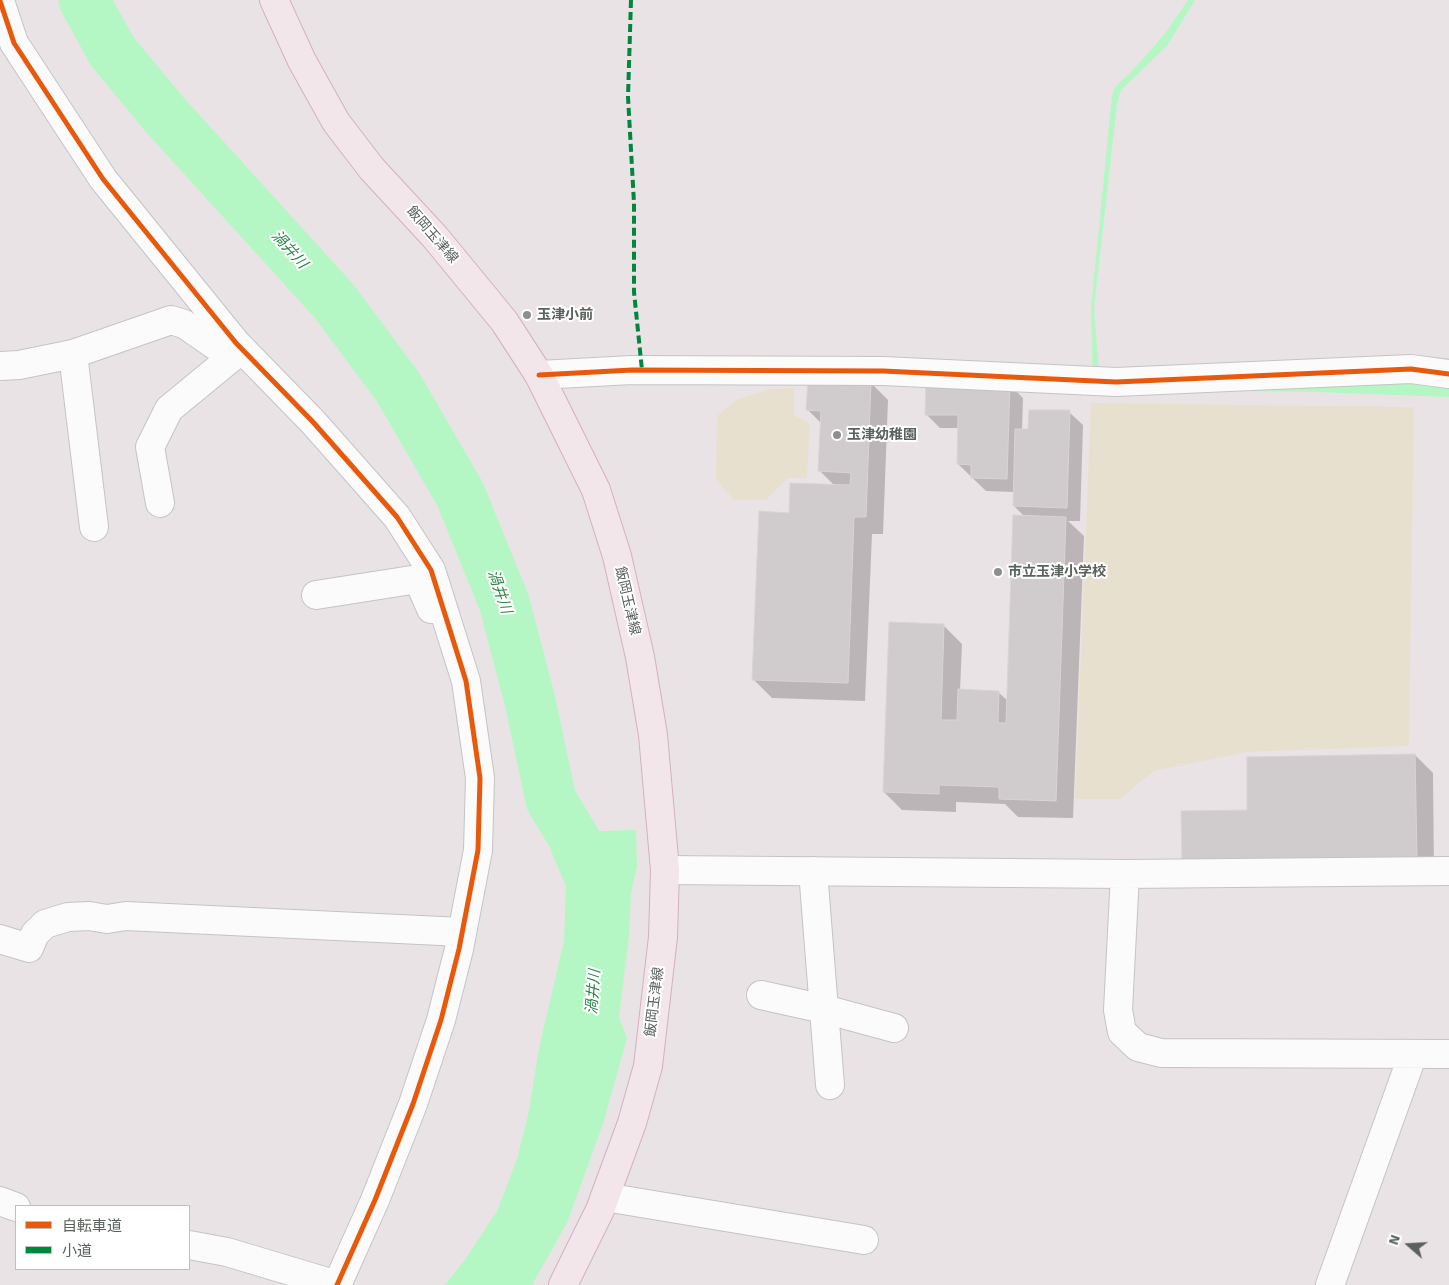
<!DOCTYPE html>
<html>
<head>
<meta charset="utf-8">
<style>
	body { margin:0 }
	#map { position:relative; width:1449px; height:1285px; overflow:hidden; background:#eae3e6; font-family:Signika,"Noto Sans JP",sans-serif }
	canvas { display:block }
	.legend { position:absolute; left:15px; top:1205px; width:175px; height:65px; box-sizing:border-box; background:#fff; border:1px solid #bdc0be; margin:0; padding:6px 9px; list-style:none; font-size:15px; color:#59625c }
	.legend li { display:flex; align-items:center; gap:10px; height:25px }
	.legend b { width:25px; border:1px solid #bdc0be }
	.north { position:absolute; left:1384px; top:1220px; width:50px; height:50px; -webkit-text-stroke:4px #fff; paint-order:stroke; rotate:289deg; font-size:14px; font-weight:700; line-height:20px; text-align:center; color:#59625c }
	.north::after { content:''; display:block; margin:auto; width:18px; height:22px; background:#59625c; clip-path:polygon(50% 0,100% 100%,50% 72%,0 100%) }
</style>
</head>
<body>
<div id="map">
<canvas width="1449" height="1285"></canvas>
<ul class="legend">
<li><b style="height:6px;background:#e8590c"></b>自転車道</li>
<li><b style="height:6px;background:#00873e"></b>小道</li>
</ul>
<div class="north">N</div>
</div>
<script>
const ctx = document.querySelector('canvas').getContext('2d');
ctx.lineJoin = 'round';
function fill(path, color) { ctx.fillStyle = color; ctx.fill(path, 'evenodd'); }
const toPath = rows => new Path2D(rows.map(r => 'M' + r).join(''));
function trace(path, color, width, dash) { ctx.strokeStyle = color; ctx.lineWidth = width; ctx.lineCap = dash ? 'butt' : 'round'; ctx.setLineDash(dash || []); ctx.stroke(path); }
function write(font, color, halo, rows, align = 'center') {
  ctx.font = font + ' Signika,"Noto Sans JP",sans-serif'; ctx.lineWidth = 4; ctx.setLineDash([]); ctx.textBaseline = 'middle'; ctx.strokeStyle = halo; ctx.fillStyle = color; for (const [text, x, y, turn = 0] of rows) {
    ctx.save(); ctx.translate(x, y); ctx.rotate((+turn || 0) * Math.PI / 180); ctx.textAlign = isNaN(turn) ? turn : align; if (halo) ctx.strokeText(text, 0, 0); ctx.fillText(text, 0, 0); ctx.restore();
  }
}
const green = toPath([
	[794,388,794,415,810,424,807,478,788,478,766,500,734,500,716,480,717,416,736,400,770,389],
	[1091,403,1414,407,1409,746,1247,752,1154,771,1120,799,1075,799]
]);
const water = toPath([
	[1188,0,1195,0,1167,46,1121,90,1117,104,1094,308,1100,385,1412,381,1449,386,1449,397,1316,392,1093,389,1091,308,1112,95,1115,87,1131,72,1163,36],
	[636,830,637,867,631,893,629,936,619,1017,627,1038,603,1124,567,1223,532,1285,445,1285,466,1258,497,1211,517,1159,528,1115,539,1048,564,941,566,886,553,856,546,833]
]);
const shadow = toPath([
	[870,382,888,400,883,534,872,534,865,701,772,698,754,680,790,514,835,486,820,471,821,423,808,410],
	[1009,384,1023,398,1022,431,1029,431,1069,412,1083,425,1080,521,1068,521,1084,536,1073,818,1018,817,1005,804,956,802,956,812,902,810,884,792,944,626,962,644,960,691,998,692,1008,701,1025,517,1014,506,1014,492,986,491,958,464,959,428,940,428,926,414],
	[1415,755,1433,773,1434,876,1248,811]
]);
const river = toPath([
	[84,0,112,51,165,115,334,301,398,387,460,494,504,602,530,701,551,800,599,880,598,895]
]);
const building = toPath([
	[808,379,871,381,866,517,854,517,848,683,752,680,759,511,789,513,790,483,850,485,851,473,818,471,821,411,806,410,808,379],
	[926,380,1010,383,1007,479,971,478,971,465,957,464,958,415,925,415,926,380],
	[1029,410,1070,410,1067,508,1013,506,1015,429,1028,429,1029,410],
	[1013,515,1066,517,1056,801,999,799,999,787,939,785,939,794,883,792,889,622,944,624,941,720,957,720,958,689,999,691,998,723,1006,723,1013,515],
	[1415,754,1417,858,1182,862,1181,811,1247,810,1247,757,1415,754]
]);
const minor = toPath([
	[0,1,14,43,103,179,236,343,313,422,397,517,431,570,466,681,480,778,478,850,459,949,441,1020,413,1104,375,1200,337,1285],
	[73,354,94,527],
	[0,366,19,365,73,354,171,320,184,324,232,357],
	[539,375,632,370,883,371,1116,382,1411,369,1449,374],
	[160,503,150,447,169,409,242,349],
	[316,595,418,579,431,609],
	[665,870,1125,874,1449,871],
	[813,871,830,1085],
	[1125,874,1118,1010,1122,1032,1138,1047,1161,1053,1449,1054],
	[0,939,29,948,35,934,45,924,68,917,89,916,107,919,126,916,462,932],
	[761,995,824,1009,894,1028],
	[605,1197,864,1240],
	[0,1201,16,1207],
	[189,1245,227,1252,337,1285],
	[1330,1285,1413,1054]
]);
const major = toPath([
	[274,0,302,61,336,122,372,169,435,237,504,321,539,375,596,490,617,556,640,657,653,735,665,870,663,937,648,1066,632,1123,600,1210,563,1285]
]);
const quiet = toPath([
	[631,0,628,97,634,203,634,292,642,370]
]);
const cycleway = toPath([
	[0,1,14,43,103,179,236,343,313,422,397,517,431,570,466,681,480,778,478,850,459,949,441,1020,413,1104,375,1200,337,1285],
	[539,375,632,370,883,371,1116,382,1411,369,1449,374]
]);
const markers = [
	[527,315,5,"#8c8f8c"],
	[837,435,5,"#8c8f8c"],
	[998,572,5,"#8c8f8c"]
];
const streetNames = [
	["飯岡玉津線",432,235,49],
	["飯岡玉津線",627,601,77],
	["飯岡玉津線",655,1002,-83]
];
const poiNames = [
	["玉津小前",537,315],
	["玉津幼稚園",847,435],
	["市立玉津小学校",1008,572]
];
const waterNames = [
	["渦井川",289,250,48],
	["渦井川",499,592,71],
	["渦井川",594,992,-86]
];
fill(green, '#e8e0ce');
fill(water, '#b5f7c4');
fill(shadow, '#0003');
trace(river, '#b5f7c4', 51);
fill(building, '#d0cccd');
trace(building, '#d9d2d6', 1);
trace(minor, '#c4c4c4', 30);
trace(major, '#d3b0c0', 30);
trace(minor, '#fcfbfb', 28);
trace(major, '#f2e6ea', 28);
trace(quiet, '#00873e', 4, [8, 4]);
trace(cycleway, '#e8590c', 5);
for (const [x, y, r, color] of markers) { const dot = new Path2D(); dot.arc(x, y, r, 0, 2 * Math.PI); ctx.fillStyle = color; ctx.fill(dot); trace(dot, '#fff', 2); }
write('14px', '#59625c', '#fff', streetNames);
write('bold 14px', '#59625c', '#fff', poiNames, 'left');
write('italic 15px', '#2e864b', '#fff', waterNames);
</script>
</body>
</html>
